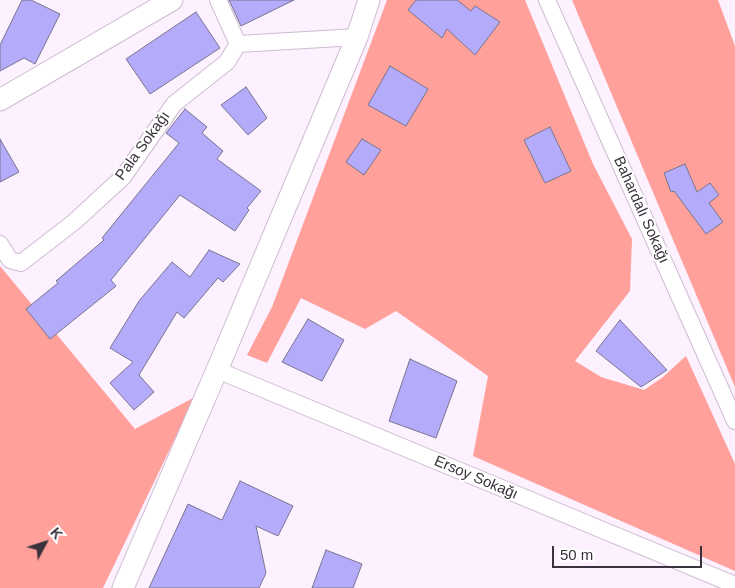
<!DOCTYPE html>
<html>
<head>
<meta charset="utf-8">
<style>
	body { margin:0 }
	#map { position:relative; width:735px; height:588px; overflow:hidden; background:#fdf0ff; font-family:Arial,sans-serif }
	canvas { display:block }
	.north { position:absolute; left:20px; top:518px; width:50px; height:50px; -webkit-text-stroke:4px #fff; paint-order:stroke; rotate:50deg; font-size:14px; font-weight:700; line-height:20px; text-align:center; color:#3a323c }
	.north::after { content:''; display:block; margin:auto; width:18px; height:22px; background:#3a323c; clip-path:polygon(50% 0,100% 100%,50% 72%,0 100%) }
	.scale { position:absolute; left:552px; top:546px; width:150px; height:22px; box-sizing:border-box; border:2px solid #3a323c; border-top:0; padding-left:6px; font-size:15px; line-height:18px; white-space:nowrap; color:#3a323c; -webkit-text-stroke:4px #fff; paint-order:stroke }
</style>
</head>
<body>
<div id="map">
<canvas width="735" height="588"></canvas>
<div class="north">K</div>
<div class="scale">50 m</div>
</div>
<script>
const ctx = document.querySelector('canvas').getContext('2d');
ctx.lineJoin = 'round';
function fill(path, color) { ctx.fillStyle = color; ctx.fill(path, 'evenodd'); }
const toPath = rows => new Path2D(rows.map(r => 'M' + r).join(''));
function trace(path, color, width, dash) { ctx.strokeStyle = color; ctx.lineWidth = width; ctx.lineCap = dash ? 'butt' : 'round'; ctx.setLineDash(dash || []); ctx.stroke(path); }
function write(font, color, halo, rows, align = 'center') {
  ctx.font = font + ' Arial,sans-serif'; ctx.lineWidth = 4; ctx.setLineDash([]); ctx.textBaseline = 'middle'; ctx.strokeStyle = halo; ctx.fillStyle = color; for (const [text, x, y, turn = 0] of rows) {
    ctx.save(); ctx.translate(x, y); ctx.rotate((+turn || 0) * Math.PI / 180); ctx.textAlign = isNaN(turn) ? turn : align; if (halo) ctx.strokeText(text, 0, 0); ctx.fillText(text, 0, 0); ctx.restore();
  }
}
const forest = toPath([
	[387,0,525,0,593,164,632,239,630,291,575,361,601,377,644,390,663,377,686,356,735,464,735,571,473,456,488,376,396,311,365,329,301,298,267,363,247,355,272,307],
	[572,0,718,0,735,46,735,387],
	[0,266,135,429,195,397,103,588,0,588]
]);
const building = toPath([
	[22,0,31,0,60,14,35,64,24,58,0,71,0,45,22,0],
	[229,0,294,0,241,26,229,0],
	[416,0,457,0,471,11,475,6,500,22,475,55,447,29,442,38,408,10,416,0],
	[196,12,220,48,150,94,126,59,196,12],
	[390,66,428,89,406,126,368,105,390,66],
	[246,87,267,118,248,135,221,105,246,87],
	[185,109,207,127,202,133,223,151,217,159,261,191,247,208,249,210,235,231,180,195,111,280,116,286,50,339,26,309,58,283,56,281,104,240,102,238,179,143,166,133,185,109],
	[550,127,571,171,545,183,524,140,550,127],
	[0,139,19,172,0,182,0,139],
	[362,139,381,150,364,175,346,162,362,139],
	[685,164,697,192,710,183,719,195,709,203,723,222,706,234,674,191,671,192,664,173,685,164],
	[209,250,240,264,223,282,218,278,184,318,177,312,139,375,154,392,134,410,110,383,133,362,110,348,139,301,172,262,190,277,209,250],
	[308,319,344,340,322,381,282,362,308,319],
	[620,320,667,370,641,387,596,351,620,320],
	[410,359,457,381,436,438,389,421,410,359],
	[240,481,293,506,278,536,256,526,266,573,259,588,149,588,188,504,222,520,240,481],
	[326,550,362,564,353,588,312,588,326,550]
]);
const minor = toPath([
	[218,0,238,44,357,37],
	[547,0,735,421],
	[0,244,10,260,21,263,74,222,123,177,174,104,227,62,238,44],
	[217,370,735,585]
]);
const tertiary = toPath([
	[0,100,172,0],
	[123,588,217,370,357,37,369,0]
]);
const streetNames = [
	["Pala Sokağı",143,146,-54],
	["Bahardalı Sokağı",641,210,66],
	["Ersoy Sokağı",476,478,23]
];
fill(forest, '#ffa09b');
fill(building, '#b5abfb');
trace(building, '#77758e', 1);
trace(minor, '#cebbd2', 18);
trace(tertiary, '#cebbd2', 23);
trace(minor, '#fff', 16);
trace(tertiary, '#fff', 21);
write('15px', '#3a323c', '#fff', streetNames);
</script>
</body>
</html>
